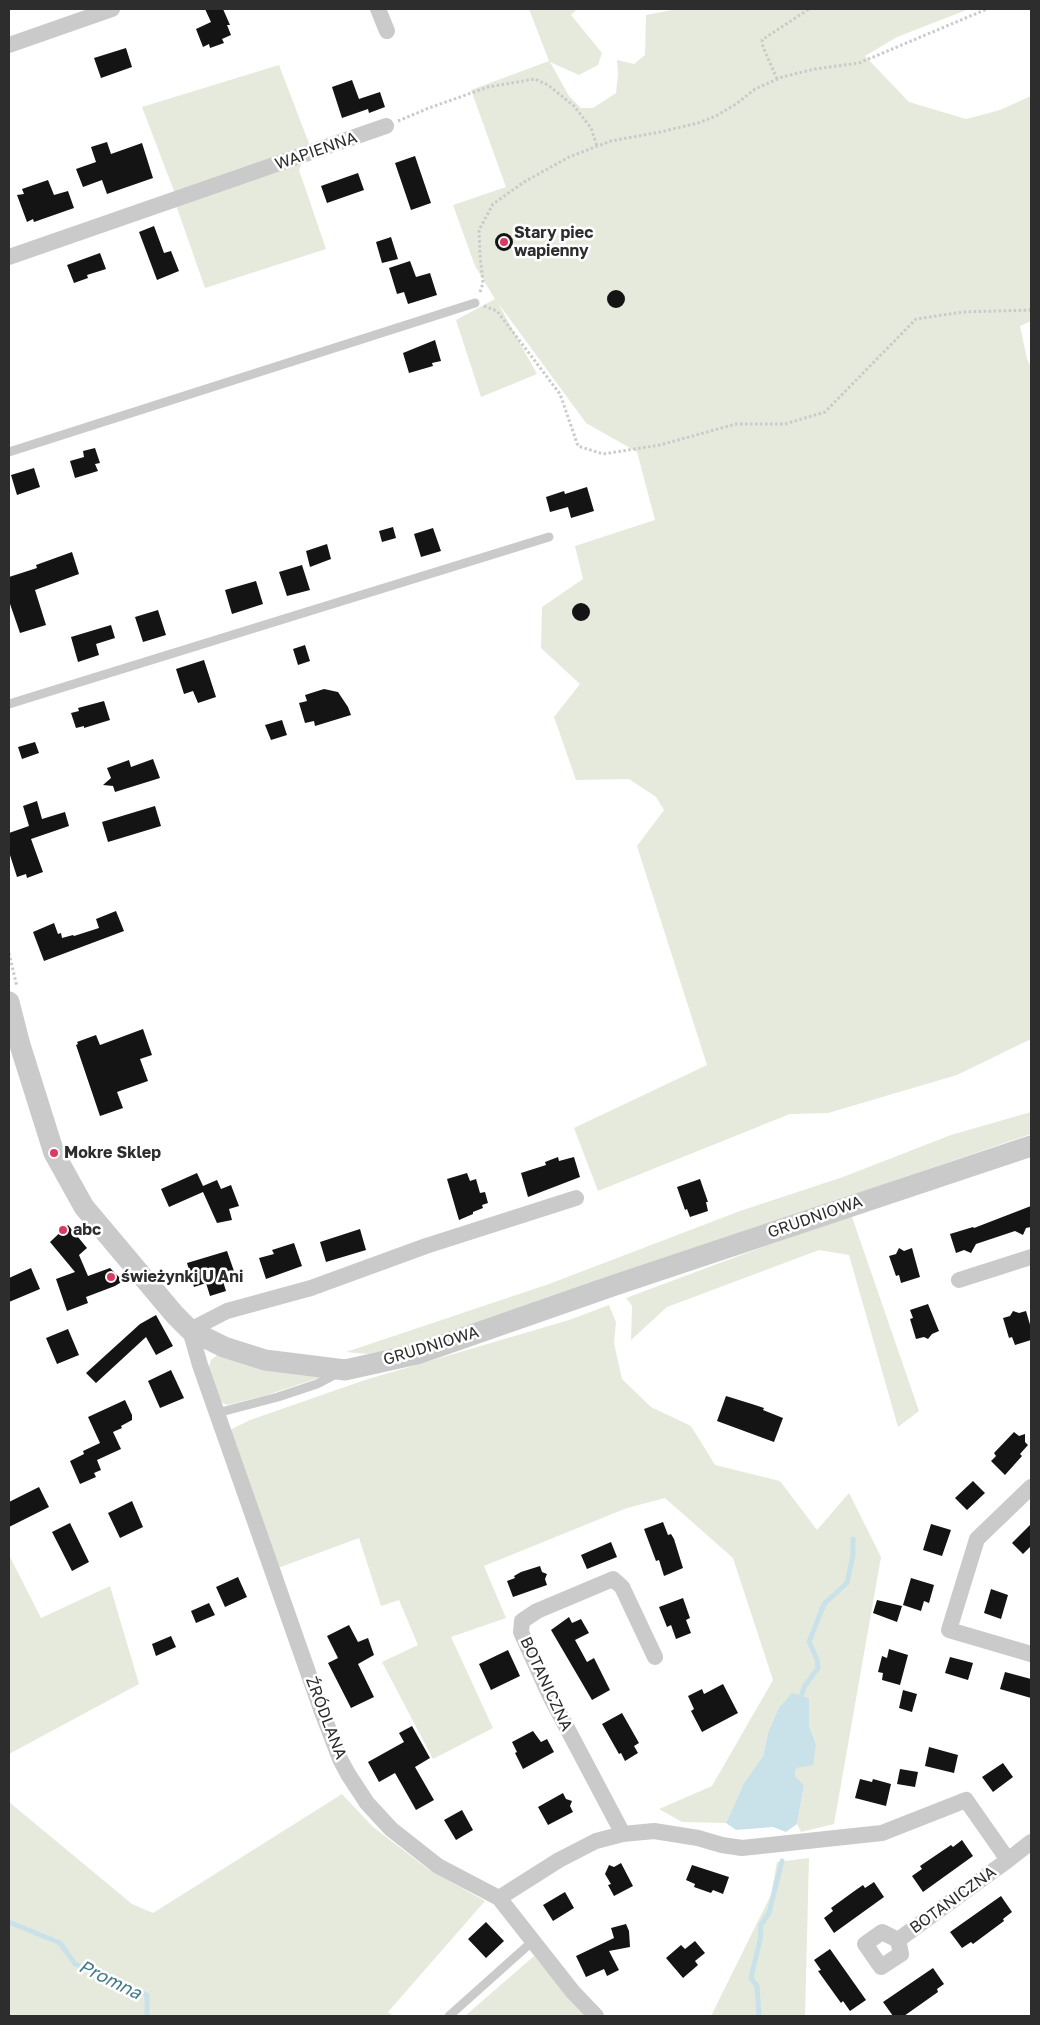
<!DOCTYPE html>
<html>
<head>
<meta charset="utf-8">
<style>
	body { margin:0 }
	#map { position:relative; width:1040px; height:2025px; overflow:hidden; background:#fff; font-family:"Golos Text",sans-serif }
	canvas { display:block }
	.frame { position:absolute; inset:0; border:10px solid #2d2d2d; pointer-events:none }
</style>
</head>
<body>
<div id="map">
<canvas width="1040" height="2025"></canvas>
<div class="frame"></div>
</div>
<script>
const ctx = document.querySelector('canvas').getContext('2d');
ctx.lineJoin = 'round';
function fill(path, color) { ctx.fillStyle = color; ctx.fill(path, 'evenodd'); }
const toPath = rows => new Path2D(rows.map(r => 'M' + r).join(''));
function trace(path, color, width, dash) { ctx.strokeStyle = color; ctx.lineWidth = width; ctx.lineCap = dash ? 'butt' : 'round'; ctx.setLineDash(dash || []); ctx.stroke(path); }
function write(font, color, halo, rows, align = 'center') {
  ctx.font = font + ' "Golos Text",sans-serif'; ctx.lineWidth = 5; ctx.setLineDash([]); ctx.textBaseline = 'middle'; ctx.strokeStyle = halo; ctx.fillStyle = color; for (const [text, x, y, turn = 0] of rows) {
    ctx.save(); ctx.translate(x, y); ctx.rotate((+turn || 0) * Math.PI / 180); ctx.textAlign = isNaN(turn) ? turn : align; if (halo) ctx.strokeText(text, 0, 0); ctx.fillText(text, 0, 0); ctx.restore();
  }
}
const green = toPath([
	[529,9,577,9,571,15,602,53,598,65,579,75,550,62,569,96,581,108,593,108,616,93,618,74,617,60,634,64,645,55,646,15,677,9,969,9,897,37,865,56,909,102,966,119,1000,110,1031,96,1031,321,1020,326,1027,359,1031,367,1031,1039,957,1075,828,1113,790,1114,598,1191,574,1128,707,1065,637,846,664,810,656,797,629,779,576,780,554,717,580,684,541,648,542,607,583,579,575,546,655,520,637,452,586,423,498,303,537,374,481,397,456,320,495,299,475,266,453,205,506,187,471,90,549,61],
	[279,65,310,146,299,170,326,249,205,288,176,205,174,191,142,107],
	[1031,1112,1031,1134,395,1351,368,1354,346,1352,549,1284,740,1211,843,1177,951,1135],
	[851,1214,919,1411,898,1427,849,1255,819,1250,667,1307,631,1340,632,1306,626,1298],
	[609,1305,616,1322,614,1343,622,1379,651,1407,691,1426,715,1465,780,1481,817,1530,849,1493,881,1557,834,1824,801,1832,797,1824,804,1785,795,1776,796,1768,804,1765,816,1744,809,1726,809,1698,768,1733,763,1756,744,1783,726,1823,682,1822,659,1809,712,1786,773,1680,733,1558,665,1498,627,1508,484,1566,506,1618,451,1637,493,1728,433,1759,382,1662,418,1645,399,1600,381,1606,359,1538,278,1568,228,1431,250,1420,365,1380,569,1320],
	[217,1355,322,1377,264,1396,227,1405,219,1401,208,1369,211,1360],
	[9,1555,41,1618,110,1586,139,1684,9,1754],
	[342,1794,373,1827,428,1869,485,1901,388,2012,393,2016,9,2016,9,1802,132,1904,153,1913],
	[809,1858,805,2016,711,2016,771,1895,777,1862],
	[534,1956,587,2016,465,2016]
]);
const water = toPath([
	[792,1693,809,1698,809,1726,816,1744,813,1765,796,1768,795,1776,804,1785,797,1824,786,1832,773,1827,736,1830,726,1823,744,1783,763,1756,768,1733,779,1708]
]);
const stream = toPath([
	[802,1694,804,1687,818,1668,817,1659,809,1642,824,1604,847,1583,853,1555,853,1539],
	[9,1922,60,1943,75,1964,147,1995,147,2016],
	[759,2016,757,1986,751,1978,760,1940,761,1925,769,1913,782,1861]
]);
const building = toPath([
	[205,9,223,9,230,25,227,25,231,35,222,39,224,43,210,48,209,44,203,47,196,29,211,22],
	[126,48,132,67,101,78,94,58],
	[352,80,359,99,380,92,385,107,369,113,368,109,342,118,332,87],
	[107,142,111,154,142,143,153,178,107,194,102,180,83,187,76,169,96,162,91,147],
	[415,156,431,203,411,210,395,163],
	[358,173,364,190,327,203,321,186],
	[48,180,54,195,68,191,74,208,34,222,33,219,27,222,17,195,24,194,22,189],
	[154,226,164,253,171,251,179,271,157,280,139,232],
	'495 242a9 9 0 1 1 18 0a9 9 0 1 1-18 0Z',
	[391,237,398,259,382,263,376,242],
	[100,253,106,269,87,275,88,278,74,283,67,265],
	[410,261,416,277,430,273,437,295,408,304,404,292,397,294,389,268],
	'607 299a9 9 0 1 1 18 0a9 9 0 1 1-18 0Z',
	[435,340,441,361,432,363,433,366,409,373,403,353],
	[95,448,100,463,95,464,98,471,75,478,70,461,84,457,83,451],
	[34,468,40,487,17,495,11,475],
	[587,487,594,511,571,518,568,507,550,512,546,497,564,491,565,494],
	[393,527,396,538,382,542,379,531],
	[433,528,441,551,421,557,414,534],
	[327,544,331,559,310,567,306,551],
	[72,552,79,574,35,590,46,625,20,633,9,601,9,577,37,568,36,565],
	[302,565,310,590,287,596,279,572],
	[256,581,263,604,232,614,225,590],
	'572 612a9 9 0 1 1 18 0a9 9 0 1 1-18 0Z',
	[158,610,166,635,143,642,135,617],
	[111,625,115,638,96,644,99,655,78,662,71,637],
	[305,645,310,661,298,665,293,649],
	[204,660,216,697,198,703,193,691,184,694,176,669],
	[324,689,338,692,348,707,351,715,315,726,314,721,305,723,299,703,307,701,305,695],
	[104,701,110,720,84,728,84,726,76,728,71,713,79,711,78,708],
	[282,720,287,735,271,740,265,725],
	[35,742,39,753,22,759,18,747],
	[153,759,160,778,115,792,113,786,103,785,111,778,107,768,129,760,131,767],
	[37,801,42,819,65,812,69,826,31,839,43,872,27,878,26,874,17,877,9,852,9,833,29,826,23,806],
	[155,806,161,826,108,842,102,822],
	[116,911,124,931,44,961,33,932,54,923,58,934,61,933,62,938,73,935,74,936,99,928,96,919],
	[143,1029,152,1055,140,1059,148,1081,117,1092,123,1108,100,1116,76,1045,78,1044,77,1042,96,1035,100,1045],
	[558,1157,559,1161,574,1157,580,1177,528,1197,521,1173,546,1165,545,1162],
	[197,1173,203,1186,217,1180,221,1189,231,1185,239,1206,229,1209,232,1220,217,1223,203,1192,169,1207,161,1189],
	[467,1173,470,1181,476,1179,480,1193,485,1192,488,1203,482,1205,483,1208,473,1212,473,1214,459,1220,447,1179],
	[700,1179,708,1202,706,1202,708,1211,690,1217,687,1209,685,1210,677,1187],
	[1031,1206,1031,1227,1026,1228,1023,1235,1015,1231,976,1244,971,1253,964,1250,956,1253,950,1234,973,1227,974,1228],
	[68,1225,87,1248,79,1255,88,1276,110,1268,123,1281,115,1286,86,1297,88,1303,67,1311,56,1279,75,1272,50,1242],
	[360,1229,366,1250,326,1262,320,1242],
	[294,1243,302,1266,266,1279,259,1258,274,1254,272,1250],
	[899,1248,904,1251,912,1248,920,1277,901,1283,899,1275,896,1276,889,1256,896,1254],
	[227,1251,235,1274,222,1278,226,1291,210,1296,206,1283,194,1287,187,1263],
	[31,1268,40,1289,9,1302,9,1278],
	[928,1304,939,1331,932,1334,928,1339,924,1337,916,1339,910,1319,913,1318,910,1310],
	[1013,1311,1019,1313,1026,1311,1031,1328,1031,1340,1015,1345,1012,1337,1009,1338,1003,1318,1010,1316],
	[156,1315,173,1346,156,1355,146,1337,96,1383,86,1373,140,1324],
	[68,1329,79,1355,57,1364,46,1338],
	[171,1370,184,1398,160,1408,148,1381],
	[726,1396,755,1405,764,1408,763,1410,783,1418,774,1442,717,1421],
	[125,1400,132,1415,132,1420,121,1426,122,1428,113,1432,121,1449,97,1460,101,1470,94,1473,96,1477,80,1484,70,1461,84,1454,83,1451,100,1443,88,1417],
	[1014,1432,1019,1436,1025,1434,1025,1442,1028,1445,1020,1454,1022,1456,1005,1475,991,1461,996,1456,994,1453],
	[973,1481,985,1493,967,1510,955,1498],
	[39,1487,49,1507,9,1527,9,1502],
	[132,1501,143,1527,120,1538,108,1513],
	[663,1522,668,1535,671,1534,674,1539,683,1568,664,1576,659,1560,656,1561,644,1529],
	[70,1523,89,1562,72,1571,52,1532],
	[931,1524,951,1530,942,1556,923,1550],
	[1031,1524,1031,1546,1023,1554,1012,1543],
	[611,1542,617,1557,587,1569,581,1555],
	[540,1566,542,1572,547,1574,545,1579,547,1585,513,1597,507,1581,515,1578,514,1576,521,1572],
	[238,1577,247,1597,225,1607,216,1587],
	[911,1578,934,1585,929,1603,924,1601,921,1611,903,1605],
	[991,1589,1008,1595,1001,1619,984,1613],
	[683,1598,690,1618,686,1620,691,1633,676,1639,671,1625,667,1627,659,1607],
	[877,1600,902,1606,897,1622,873,1613],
	[209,1603,215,1615,196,1623,191,1611],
	[569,1617,572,1623,581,1619,589,1633,575,1640,587,1662,594,1658,610,1690,592,1700,551,1630],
	[349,1625,358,1642,368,1638,374,1655,358,1664,374,1697,351,1708,328,1663,338,1658,327,1636],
	[171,1636,176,1647,156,1656,152,1644],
	[889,1649,908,1655,900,1685,882,1680,883,1673,878,1672,882,1656,887,1658],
	[508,1650,520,1676,491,1690,479,1664],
	[950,1657,973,1663,968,1680,945,1673],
	[1005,1672,1031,1679,1031,1698,1000,1689],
	[723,1684,738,1713,702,1732,691,1711,694,1709,688,1696,702,1689,704,1694],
	[903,1690,917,1694,912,1712,899,1708],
	[622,1713,639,1743,634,1746,638,1753,625,1761,621,1753,619,1754,602,1724],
	[412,1726,430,1758,415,1767,434,1800,416,1810,395,1773,379,1782,368,1762,404,1742,399,1733],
	[533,1731,541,1742,547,1739,554,1752,523,1769,515,1753,517,1752,512,1742],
	[929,1747,958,1755,954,1773,925,1766],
	[1003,1763,1013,1777,993,1792,982,1777],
	[900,1769,918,1772,915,1787,897,1784],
	[860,1779,872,1782,873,1779,891,1784,886,1806,855,1798],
	[563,1793,566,1799,572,1801,570,1806,573,1812,548,1825,538,1807],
	[462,1810,473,1830,456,1840,444,1820],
	[962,1840,973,1856,923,1892,912,1876,922,1869,920,1866,951,1845,953,1847],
	[621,1863,633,1886,614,1896,608,1885,611,1884,605,1874,609,1865,614,1867],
	[692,1865,729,1877,723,1894,713,1890,711,1893,694,1887,695,1884,686,1880],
	[874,1882,884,1897,834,1933,824,1918,833,1911,831,1908,853,1892,863,1885,865,1888],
	[565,1892,574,1908,553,1921,543,1905],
	[1001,1896,1012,1912,1003,1919,1004,1921,973,1944,971,1942,962,1948,950,1932],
	[486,1922,504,1941,486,1958,468,1939],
	[626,1924,629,1931,630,1947,609,1951,619,1970,607,1976,604,1969,586,1977,576,1956,614,1938,611,1928],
	[695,1941,705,1953,695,1961,698,1965,683,1978,666,1958,681,1945,685,1949],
	[830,1949,866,2000,850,2011,843,2001,841,2003,818,1971,821,1970,814,1960],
	[933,1968,944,1984,937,1989,938,1992,904,2016,893,2016,883,2002]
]);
const path = toPath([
	[777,79,763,47,762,40,809,9],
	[398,121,429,108,488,87,535,79,548,85,574,106,591,128,597,146],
	[480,292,483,283,480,255,479,230,493,204,524,182,569,157,611,141,660,132,698,123,716,116,736,104,755,89,782,77,815,69,859,63,987,9],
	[484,306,497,311,560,394,578,446,603,454,660,445,736,424,785,424,825,412,916,319,963,312,1031,310],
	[9,953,17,987]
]);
const service = toPath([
	[9,452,475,303],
	[9,704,549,537],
	[217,1413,278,1397,317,1384,338,1373],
	[449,2016,534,1940]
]);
const minor = toPath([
	[378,9,387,31],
	[9,45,112,9],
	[9,257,386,126],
	[576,1198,426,1246,311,1288,227,1311,190,1330,200,1365,322,1712,340,1759,348,1774,367,1803,391,1829,438,1866,499,1898,573,1992,596,2016],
	[959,1280,1031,1257],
	[1031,1487,977,1539,949,1630,1031,1654],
	[623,1834,549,1694,521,1632,522,1621,537,1611,613,1579,622,1587,655,1657],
	[499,1898,559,1860,596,1841,623,1834,654,1831,698,1838,722,1845,742,1848,882,1833,966,1800,1008,1860,1031,1842],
	[898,1940,901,1954,881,1967,865,1944,882,1932,898,1940,1008,1860]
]);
const tertiary = toPath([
	[9,1002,20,1045,54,1153,84,1207,175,1315,190,1330,224,1347,265,1360,345,1370,417,1354,615,1285,1031,1146]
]);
const markers = [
	[504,242,5,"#d93b62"],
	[54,1153,5,"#d93b62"],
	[63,1230,5,"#d93b62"],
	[111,1277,5,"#d93b62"]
];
const streetNames = [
	["WAPIENNA",316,151,-19],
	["GRUDNIOWA",815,1217,-19],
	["GRUDNIOWA",431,1346,-17],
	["BOTANICZNA",546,1684,65],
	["ŹRÓDLANA",326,1718,69],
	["BOTANICZNA",953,1900,-36]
];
const poiNames = [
	["Stary piec",514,233],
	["wapienny",514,251],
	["Mokre Sklep",64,1153],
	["abc",73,1230],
	["świeżynki U Ani",121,1277]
];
const waterNames = [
	["Promna",110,1980,26]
];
fill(green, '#e6eadc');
fill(water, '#c9e2e9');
trace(stream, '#c9e2e9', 5);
fill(building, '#141414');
trace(path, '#cacaca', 3, [2.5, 2.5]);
trace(service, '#cacaca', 9);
trace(minor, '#cacaca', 16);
trace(tertiary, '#cacaca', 21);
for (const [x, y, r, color] of markers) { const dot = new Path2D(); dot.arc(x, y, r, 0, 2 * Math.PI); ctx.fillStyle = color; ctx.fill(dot); trace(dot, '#fff', 2); }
write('16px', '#2d2d2d', '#fff', streetNames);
write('bold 16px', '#2d2d2d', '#fff', poiNames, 'left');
write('italic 18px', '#417a8a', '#fff', waterNames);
</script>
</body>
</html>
